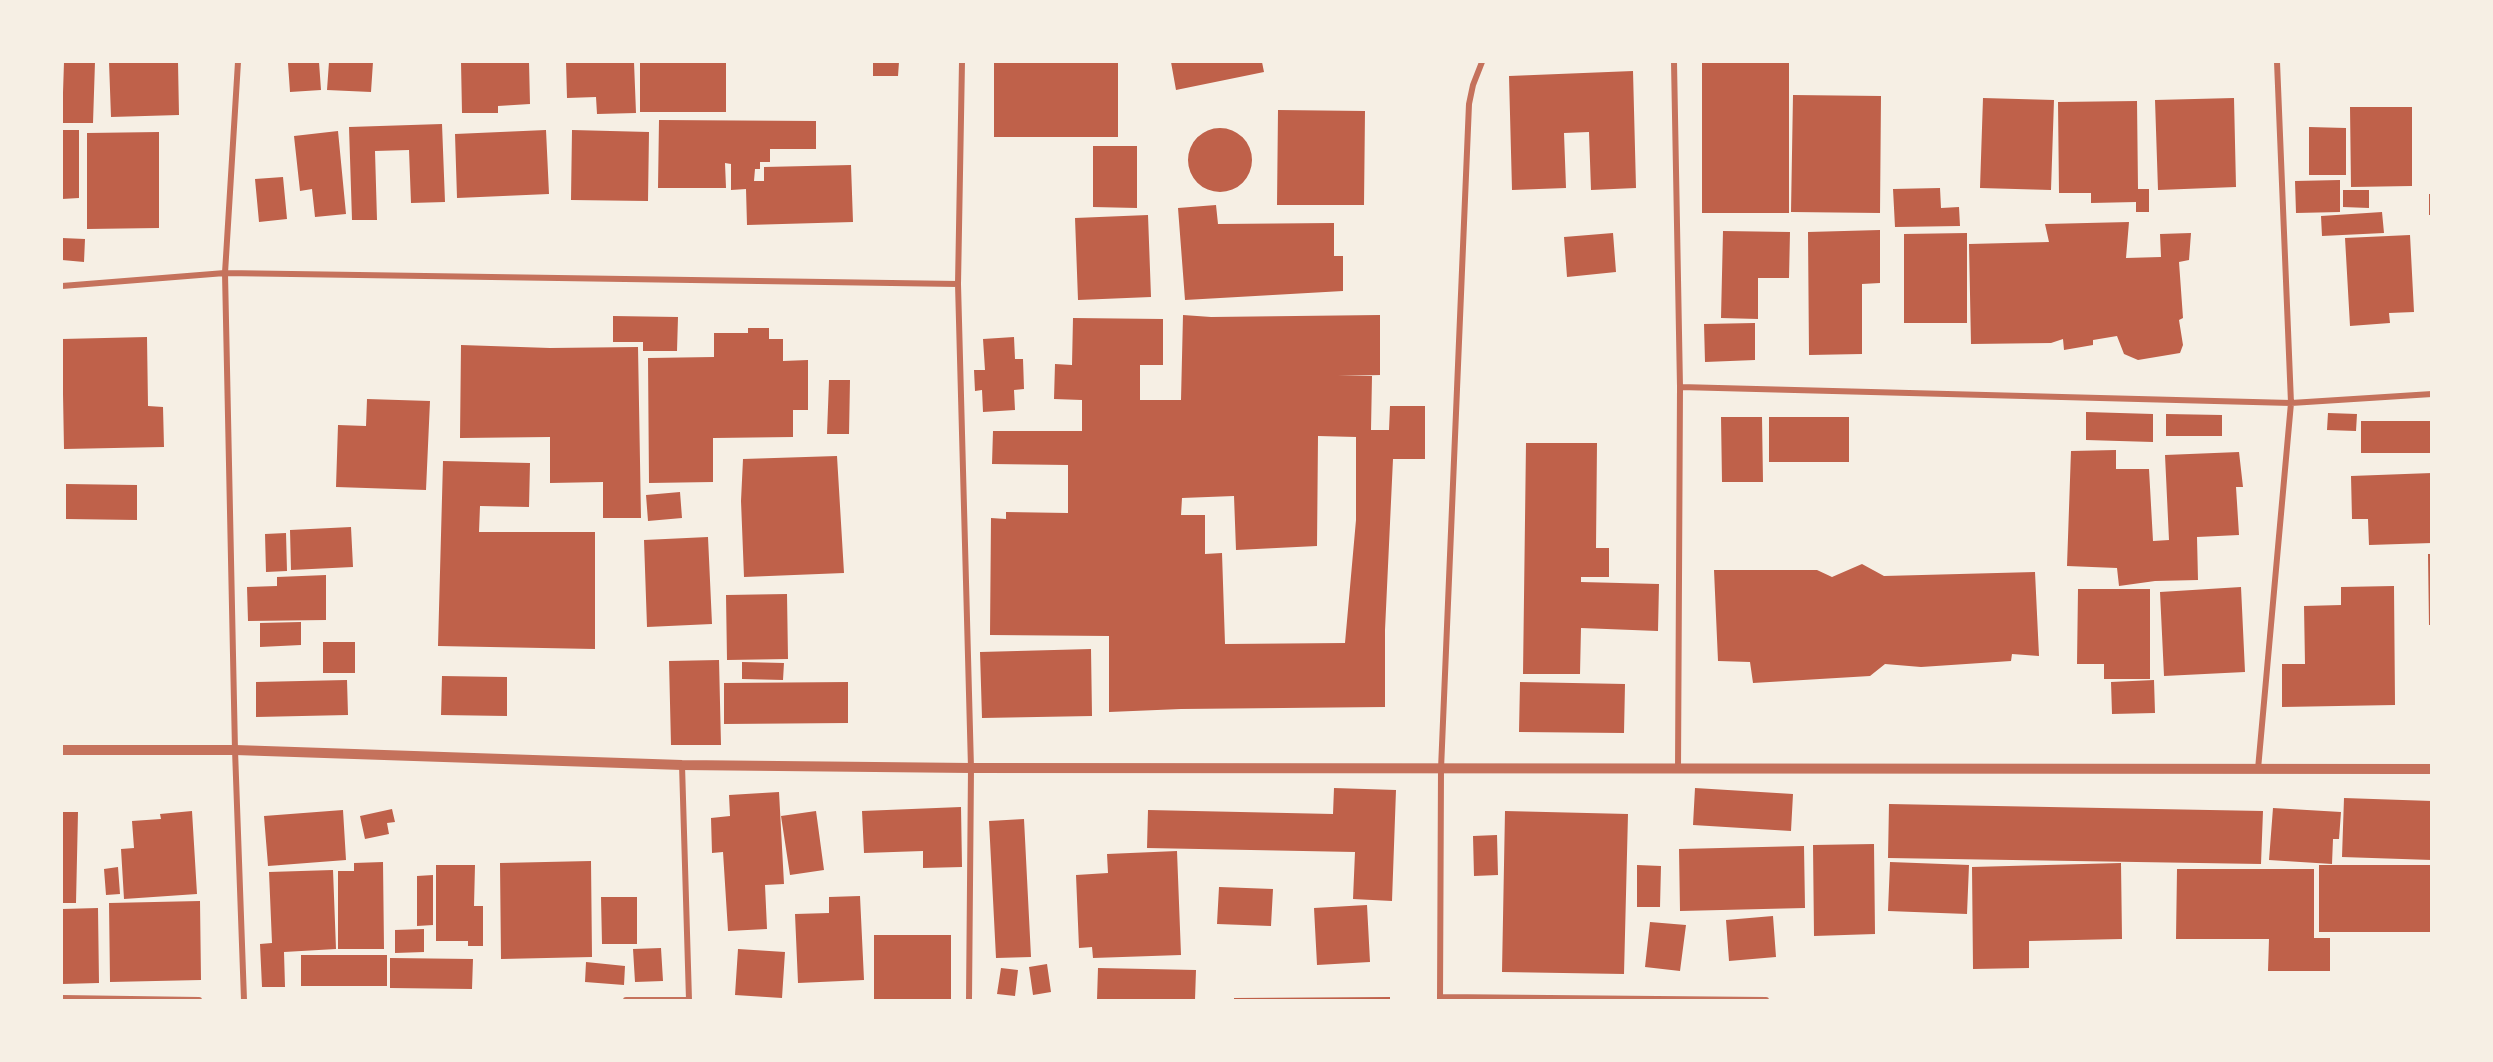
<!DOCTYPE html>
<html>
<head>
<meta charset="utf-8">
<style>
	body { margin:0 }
	#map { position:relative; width:2493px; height:1062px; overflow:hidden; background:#f6efe4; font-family:Cabin,sans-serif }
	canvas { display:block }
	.frame { position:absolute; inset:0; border:63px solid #f6efe4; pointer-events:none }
</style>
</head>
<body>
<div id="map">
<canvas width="2493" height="1062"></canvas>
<div class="frame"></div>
</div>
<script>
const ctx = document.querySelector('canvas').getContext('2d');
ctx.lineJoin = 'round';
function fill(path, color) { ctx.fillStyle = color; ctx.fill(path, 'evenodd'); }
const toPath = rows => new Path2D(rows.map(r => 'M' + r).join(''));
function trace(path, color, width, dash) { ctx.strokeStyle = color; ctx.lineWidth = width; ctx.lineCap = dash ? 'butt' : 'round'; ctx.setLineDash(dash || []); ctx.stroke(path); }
const building = toPath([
	[64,62,95,62,93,123,62,123],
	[109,62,178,62,179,115,111,117],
	[319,62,321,90,290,92,288,63],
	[329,62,373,62,371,92,327,90],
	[461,62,529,62,530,104,498,106,498,113,462,113],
	[566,62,634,62,636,113,597,114,596,97,567,98],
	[640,62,726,62,726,112,640,112],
	[873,62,899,62,898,76,873,76],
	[994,62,1118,62,1118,137,994,137],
	[1171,62,1262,62,1264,72,1176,90],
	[1702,62,1789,62,1789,213,1702,213],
	[1633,71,1636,188,1591,190,1589,132,1564,133,1566,188,1512,190,1509,76],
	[1793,95,1881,96,1880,213,1791,212],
	[1983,98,2054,100,2051,190,1980,188],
	[2234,98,2236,187,2158,190,2155,100],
	[2137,101,2138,189,2149,189,2149,212,2136,212,2136,202,2091,203,2091,193,2059,193,2058,102],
	[2350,107,2412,107,2412,186,2351,187],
	[1278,110,1365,111,1364,205,1277,205],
	[659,120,816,121,816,149,770,149,770,162,760,162,760,169,755,169,754,181,764,181,764,167,851,165,853,222,747,225,746,189,731,190,731,164,725,163,726,188,658,188],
	[442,124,445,202,411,203,409,150,375,151,377,220,352,220,349,127],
	[2309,127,2346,128,2346,175,2309,175],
	'1188 160a32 32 0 1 1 64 0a32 32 0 1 1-64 0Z',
	[62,130,79,130,79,198,62,199],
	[546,130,549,194,457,198,455,134],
	[572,130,649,132,648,201,571,200],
	[338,131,346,214,315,217,312,189,300,191,294,136],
	[159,132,159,228,87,229,87,133],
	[1093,146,1137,146,1137,208,1093,207],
	[283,177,287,219,259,222,255,179],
	[2340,180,2340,212,2296,213,2295,181],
	[1940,188,1941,208,1959,207,1960,226,1895,227,1893,189],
	[2343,190,2369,190,2369,208,2343,207],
	[2429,194,2432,194,2432,215,2429,215],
	[1216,205,1218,224,1334,223,1334,256,1343,256,1343,291,1185,300,1178,208],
	[2382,212,2384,233,2322,236,2321,216],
	[1148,215,1151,297,1078,300,1075,218],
	[2129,222,2126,258,2161,257,2160,234,2191,233,2189,260,2179,262,2183,318,2179,320,2183,345,2180,353,2138,360,2124,354,2117,336,2093,340,2093,345,2064,350,2063,339,2051,343,1971,344,1969,244,2049,242,2045,224],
	[1880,230,1880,283,1862,284,1862,354,1809,355,1808,232],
	[1723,231,1790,232,1789,278,1758,278,1758,319,1721,318],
	[1613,233,1616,272,1567,277,1564,237],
	[1967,233,1967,323,1904,323,1904,234],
	[2410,235,2414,312,2389,313,2390,323,2350,326,2345,238],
	[62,238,85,239,84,262,62,260],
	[1183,315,1211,317,1380,315,1380,375,1338,376,1372,376,1371,430,1389,430,1390,406,1425,406,1425,459,1393,459,1385,630,1385,707,1181,709,1109,712,1109,636,990,635,991,518,1006,519,1006,512,1068,513,1068,465,992,464,993,431,1082,431,1082,400,1054,399,1055,364,1072,365,1073,318,1163,319,1163,365,1140,365,1140,400,1181,400],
	[1318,436,1356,437,1356,520,1345,643,1225,644,1222,553,1205,554,1205,515,1181,515,1182,498,1234,496,1236,550,1317,546],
	[613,316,678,317,677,351,643,351,643,342,613,342],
	[1755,323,1755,360,1705,362,1704,324],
	[748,328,769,328,769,339,783,339,783,361,808,360,808,410,793,410,793,437,713,438,713,482,649,483,648,358,714,357,714,333,748,333],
	[147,337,148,406,163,407,164,447,64,449,62,339],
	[1014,337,1015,359,1023,359,1024,389,1014,390,1015,410,983,412,982,390,975,391,974,370,985,370,983,339],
	[461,345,550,348,638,347,641,518,603,518,603,482,550,483,550,437,460,438],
	[829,380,850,380,849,434,827,434],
	[367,399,430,401,426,490,336,487,338,425,366,426],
	[2086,412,2153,414,2153,442,2086,440],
	[2328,413,2357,414,2356,431,2327,430],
	[2166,414,2222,415,2222,436,2166,436],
	[1721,417,1762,417,1763,482,1722,482],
	[1769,417,1849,417,1849,462,1769,462],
	[2361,421,2432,421,2432,453,2361,453],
	[1526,443,1597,443,1596,548,1609,548,1609,577,1581,577,1581,582,1659,584,1658,631,1581,628,1580,674,1523,674],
	[2116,450,2116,469,2149,469,2153,541,2169,540,2165,455,2239,452,2243,487,2236,487,2239,535,2197,537,2198,580,2155,581,2119,586,2117,568,2067,566,2071,451],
	[837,456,844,573,744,577,741,501,743,459],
	[443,461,530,463,529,507,480,506,479,532,595,532,595,649,438,646],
	[2432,473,2432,543,2369,545,2368,519,2352,519,2351,476],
	[66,484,137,485,137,520,66,519],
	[680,492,682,518,648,521,646,495],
	[351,527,353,567,291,570,290,530],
	[286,533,287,571,266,572,265,534],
	[708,537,712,624,647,627,644,540],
	[2428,554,2432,554,2432,625,2429,625],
	[1862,564,1884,576,2035,572,2039,656,2012,654,2011,661,1921,667,1885,664,1870,676,1753,683,1750,662,1718,661,1714,570,1817,570,1832,577],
	[326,575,326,620,248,621,247,587,277,586,277,577],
	[2394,586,2395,705,2282,707,2282,664,2305,664,2304,606,2341,605,2341,587],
	[2241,587,2245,672,2164,676,2160,592],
	[2078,589,2150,589,2150,679,2104,679,2104,664,2077,664],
	[787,594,788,659,727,660,726,595],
	[301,622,301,645,260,647,260,623],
	[323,642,355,642,355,673,323,673],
	[1091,649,1092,716,982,718,980,652],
	[719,660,721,745,671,745,669,661],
	[742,662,784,663,783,680,742,679],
	[442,676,507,677,507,716,441,715],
	[347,680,348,715,256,717,256,682],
	[2154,680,2155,713,2112,714,2111,682],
	[848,682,848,723,724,724,724,683],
	[1520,682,1625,684,1624,733,1519,732],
	[1334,788,1396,790,1392,901,1353,899,1355,852,1147,848,1148,810,1333,814],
	[1695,788,1793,794,1791,831,1693,825],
	[779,792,784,884,765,885,767,929,728,931,723,852,712,853,711,818,730,816,729,795],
	[2344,798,2432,801,2432,860,2342,857],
	[1889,804,2263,811,2261,864,1888,858],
	[961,807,962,867,923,868,923,851,864,853,862,811],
	[2273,808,2341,812,2339,839,2333,839,2332,864,2269,860],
	[392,809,395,822,387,823,389,834,365,839,360,816],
	[343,810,346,860,268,866,264,816],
	[192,811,197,894,124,899,121,849,134,848,132,821,161,819,160,814],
	[816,811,824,870,790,875,781,816],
	[1505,811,1628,814,1624,974,1502,972],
	[62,812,78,812,76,903,62,903],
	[1024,819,1031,957,996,958,989,821],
	[1497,835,1498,875,1474,876,1473,836],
	[1874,844,1875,934,1814,936,1813,845],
	[1804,846,1805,908,1680,911,1679,849],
	[1177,851,1181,955,1093,958,1092,947,1079,948,1076,875,1108,873,1107,854],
	[591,861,592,957,501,959,500,863],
	[383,862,384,949,338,949,338,871,354,871,354,863],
	[1890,862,1969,865,1967,914,1888,911],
	[2121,863,2122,939,2029,941,2029,968,1973,969,1972,867],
	[436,865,475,865,474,906,483,906,483,946,468,946,468,941,436,941],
	[1637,865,1661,866,1660,907,1637,907],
	[2319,865,2432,865,2432,932,2319,932],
	[118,867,120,894,106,895,104,869],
	[2177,869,2314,869,2314,938,2330,938,2330,971,2268,971,2269,939,2176,939],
	[333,870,336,949,284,952,285,987,262,987,260,944,272,943,269,872],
	[433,875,433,925,417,926,417,876],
	[1219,887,1273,889,1271,926,1217,924],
	[860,896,864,980,798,983,795,914,829,913,829,897],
	[601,897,637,897,637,944,602,944],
	[200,901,201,980,110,982,109,903],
	[1367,905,1370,962,1317,965,1314,908],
	[98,908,99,983,62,984,62,909],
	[1773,916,1776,957,1729,961,1726,920],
	[1650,922,1686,925,1680,971,1645,967],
	[424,929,424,952,395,953,395,930],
	[874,935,951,935,951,1000,874,1000],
	[661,948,663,981,635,982,633,949],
	[738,949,785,952,782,998,735,995],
	[301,955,387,955,387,986,301,986],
	[390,958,473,959,472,989,390,988],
	[586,962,625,966,624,985,585,982],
	[1047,964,1051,992,1033,995,1029,967],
	[1001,968,1018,970,1015,996,997,994],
	[1098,968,1196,970,1195,1000,1097,1000],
	[1390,997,1390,1000,1234,1000,1234,998]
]);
const minor = toPath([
	[238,62,225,273,235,750,244,1000],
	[962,62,958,284,971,768,969,1000],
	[1674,62,1680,387,1678,769],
	[62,286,225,273,958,284],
	[1680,387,2291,403,2432,394],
	[682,765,689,1000],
	[2258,769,2291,403,2277,62],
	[1440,997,1766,1000],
	[62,998,199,1000],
	[626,1000,689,1000],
	[1440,1000,1441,769,1469,104,1473,85,1482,62]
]);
const tertiary = toPath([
	[62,750,235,750,682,765,971,768,2432,769]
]);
fill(building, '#bf614a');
trace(minor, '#c5725c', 6);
trace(tertiary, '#c5725c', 10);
</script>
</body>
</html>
